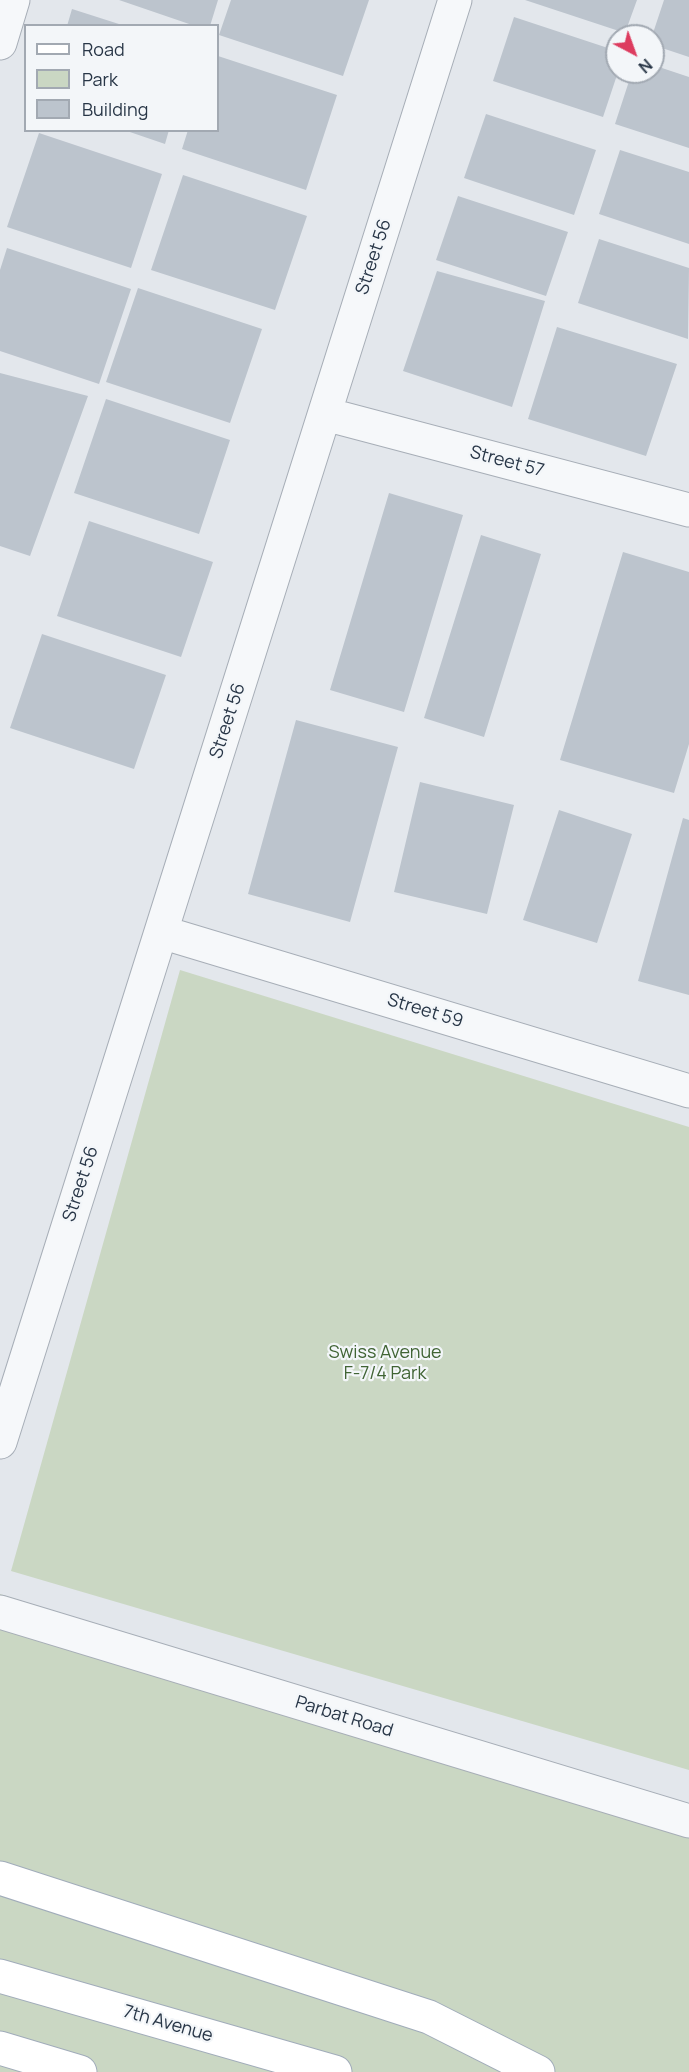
<!DOCTYPE html>
<html>
<head>
<meta charset="utf-8">
<style>
	body { margin:0 }
	#map { position:relative; width:689px; height:2072px; overflow:hidden; background:#e3e7ec; font-family:Manrope,sans-serif }
	canvas { display:block }
	.legend { position:absolute; left:24px; top:24px; width:195px; height:108px; box-sizing:border-box; background:#f3f6f9; border:2px solid #a2a9b2; margin:0; padding:8px 10px; list-style:none; font-size:18px; color:#283647 }
	.legend li { display:flex; align-items:center; gap:12px; height:30px }
	.legend b { width:30px; border:2px solid #a2a9b2 }
	.north { position:absolute; left:605px; top:24px; width:60px; height:60px; box-sizing:border-box; background:#f3f6f9; border:2px solid #a2a9b2; border-radius:50%; rotate:139deg; font-size:16px; font-weight:700; line-height:24px; text-align:center; color:#283647 }
	.north::after { content:''; display:block; margin:auto; width:21px; height:27px; background:#dd3c5f; clip-path:polygon(50% 0,100% 100%,50% 72%,0 100%) }
</style>
</head>
<body>
<div id="map">
<canvas width="689" height="2072"></canvas>
<ul class="legend">
<li><b style="height:8px;background:#fff"></b>Road</li>
<li><b style="height:16px;background:#cad7c3"></b>Park</li>
<li><b style="height:16px;background:#bcc4cd"></b>Building</li>
</ul>
<div class="north">N</div>
</div>
<script>
const ctx = document.querySelector('canvas').getContext('2d');
ctx.lineJoin = 'round';
function fill(path, color) { ctx.fillStyle = color; ctx.fill(path, 'evenodd'); }
const toPath = rows => new Path2D(rows.map(r => 'M' + r).join(''));
function trace(path, color, width, dash) { ctx.strokeStyle = color; ctx.lineWidth = width; ctx.lineCap = dash ? 'butt' : 'round'; ctx.setLineDash(dash || []); ctx.stroke(path); }
function write(font, color, halo, rows, align = 'center') {
  ctx.font = font + ' Manrope,sans-serif'; ctx.lineWidth = 4.5; ctx.setLineDash([]); ctx.textBaseline = 'middle'; ctx.strokeStyle = halo; ctx.fillStyle = color; for (const [text, x, y, turn = 0] of rows) {
    ctx.save(); ctx.translate(x, y); ctx.rotate((+turn || 0) * Math.PI / 180); ctx.textAlign = isNaN(turn) ? turn : align; if (halo) ctx.strokeText(text, 0, 0); ctx.fillText(text, 0, 0); ctx.restore();
  }
}
const green = toPath([
	[180,970,689,1127,689,1770,11,1571],
	[0,1594,689,1809,689,2072,0,2072]
]);
const building = toPath([
	[119,0,218,0,210,26,195,26],
	[231,0,369,0,343,76,219,35],
	[525,0,637,0,625,33],
	[664,0,689,0,689,57,653,45,652,36],
	[72,9,122,25,121,26,67,26],
	[514,17,617,51,618,72,603,117,493,81],
	[218,56,337,95,306,190,182,149,188,130,218,130],
	[653,65,689,77,689,148,615,124,632,72,653,72],
	[486,114,596,150,574,215,464,178],
	[124,130,169,130,165,144],
	[39,133,162,174,131,268,7,227],
	[620,150,689,172,689,244,599,214],
	[183,175,307,216,275,310,151,270],
	[458,196,568,232,546,296,436,260],
	[599,239,689,268,688,339,578,303],
	[7,248,131,289,99,384,0,351,0,270],
	[437,271,545,301,512,407,403,371],
	[138,288,262,329,230,423,106,382],
	[557,327,677,364,646,456,528,419],
	[0,373,88,396,30,556,0,546],
	[106,399,230,440,199,534,74,493],
	[389,493,463,515,404,712,330,690],
	[89,521,213,562,181,657,57,616],
	[481,535,541,554,484,737,424,718],
	[623,552,689,572,689,744,674,793,560,760],
	[42,634,166,675,134,769,10,728],
	[296,720,398,747,350,922,248,894],
	[420,782,514,805,487,914,394,892],
	[559,810,632,834,597,943,523,920],
	[683,818,689,820,689,995,638,981]
]);
const minor = toPath([
	[0,43,13,0],
	[325,414,689,510],
	[161,932,689,1091],
	[0,1442,455,0],
	[0,1612,689,1821]
]);
const major = toPath([
	[0,1878,429,2017,538,2072],
	[0,1976,335,2072],
	[0,2048,80,2072]
]);
const streetNames = [
	["Street 56",374,257,-72],
	["Street 57",507,462,15],
	["Street 56",228,721,-72],
	["Street 59",425,1011,17],
	["Street 56",81,1184,-72],
	["Parbat Road",344,1717,17],
	["7th Avenue",168,2024,16]
];
const parkNames = [
	["Swiss Avenue",385,1353],
	["F-7/4 Park",385,1374]
];
fill(green, '#cad7c3');
fill(building, '#bcc4cd');
trace(minor, '#a7aeb7', 35);
trace(major, '#a1acba', 35);
trace(minor, '#f6f8fa', 33);
trace(major, '#fff', 33);
write('18px', '#283647', '#f3f6f9', streetNames);
write('18px', '#406434', '#f3f6f9', parkNames);
</script>
</body>
</html>
